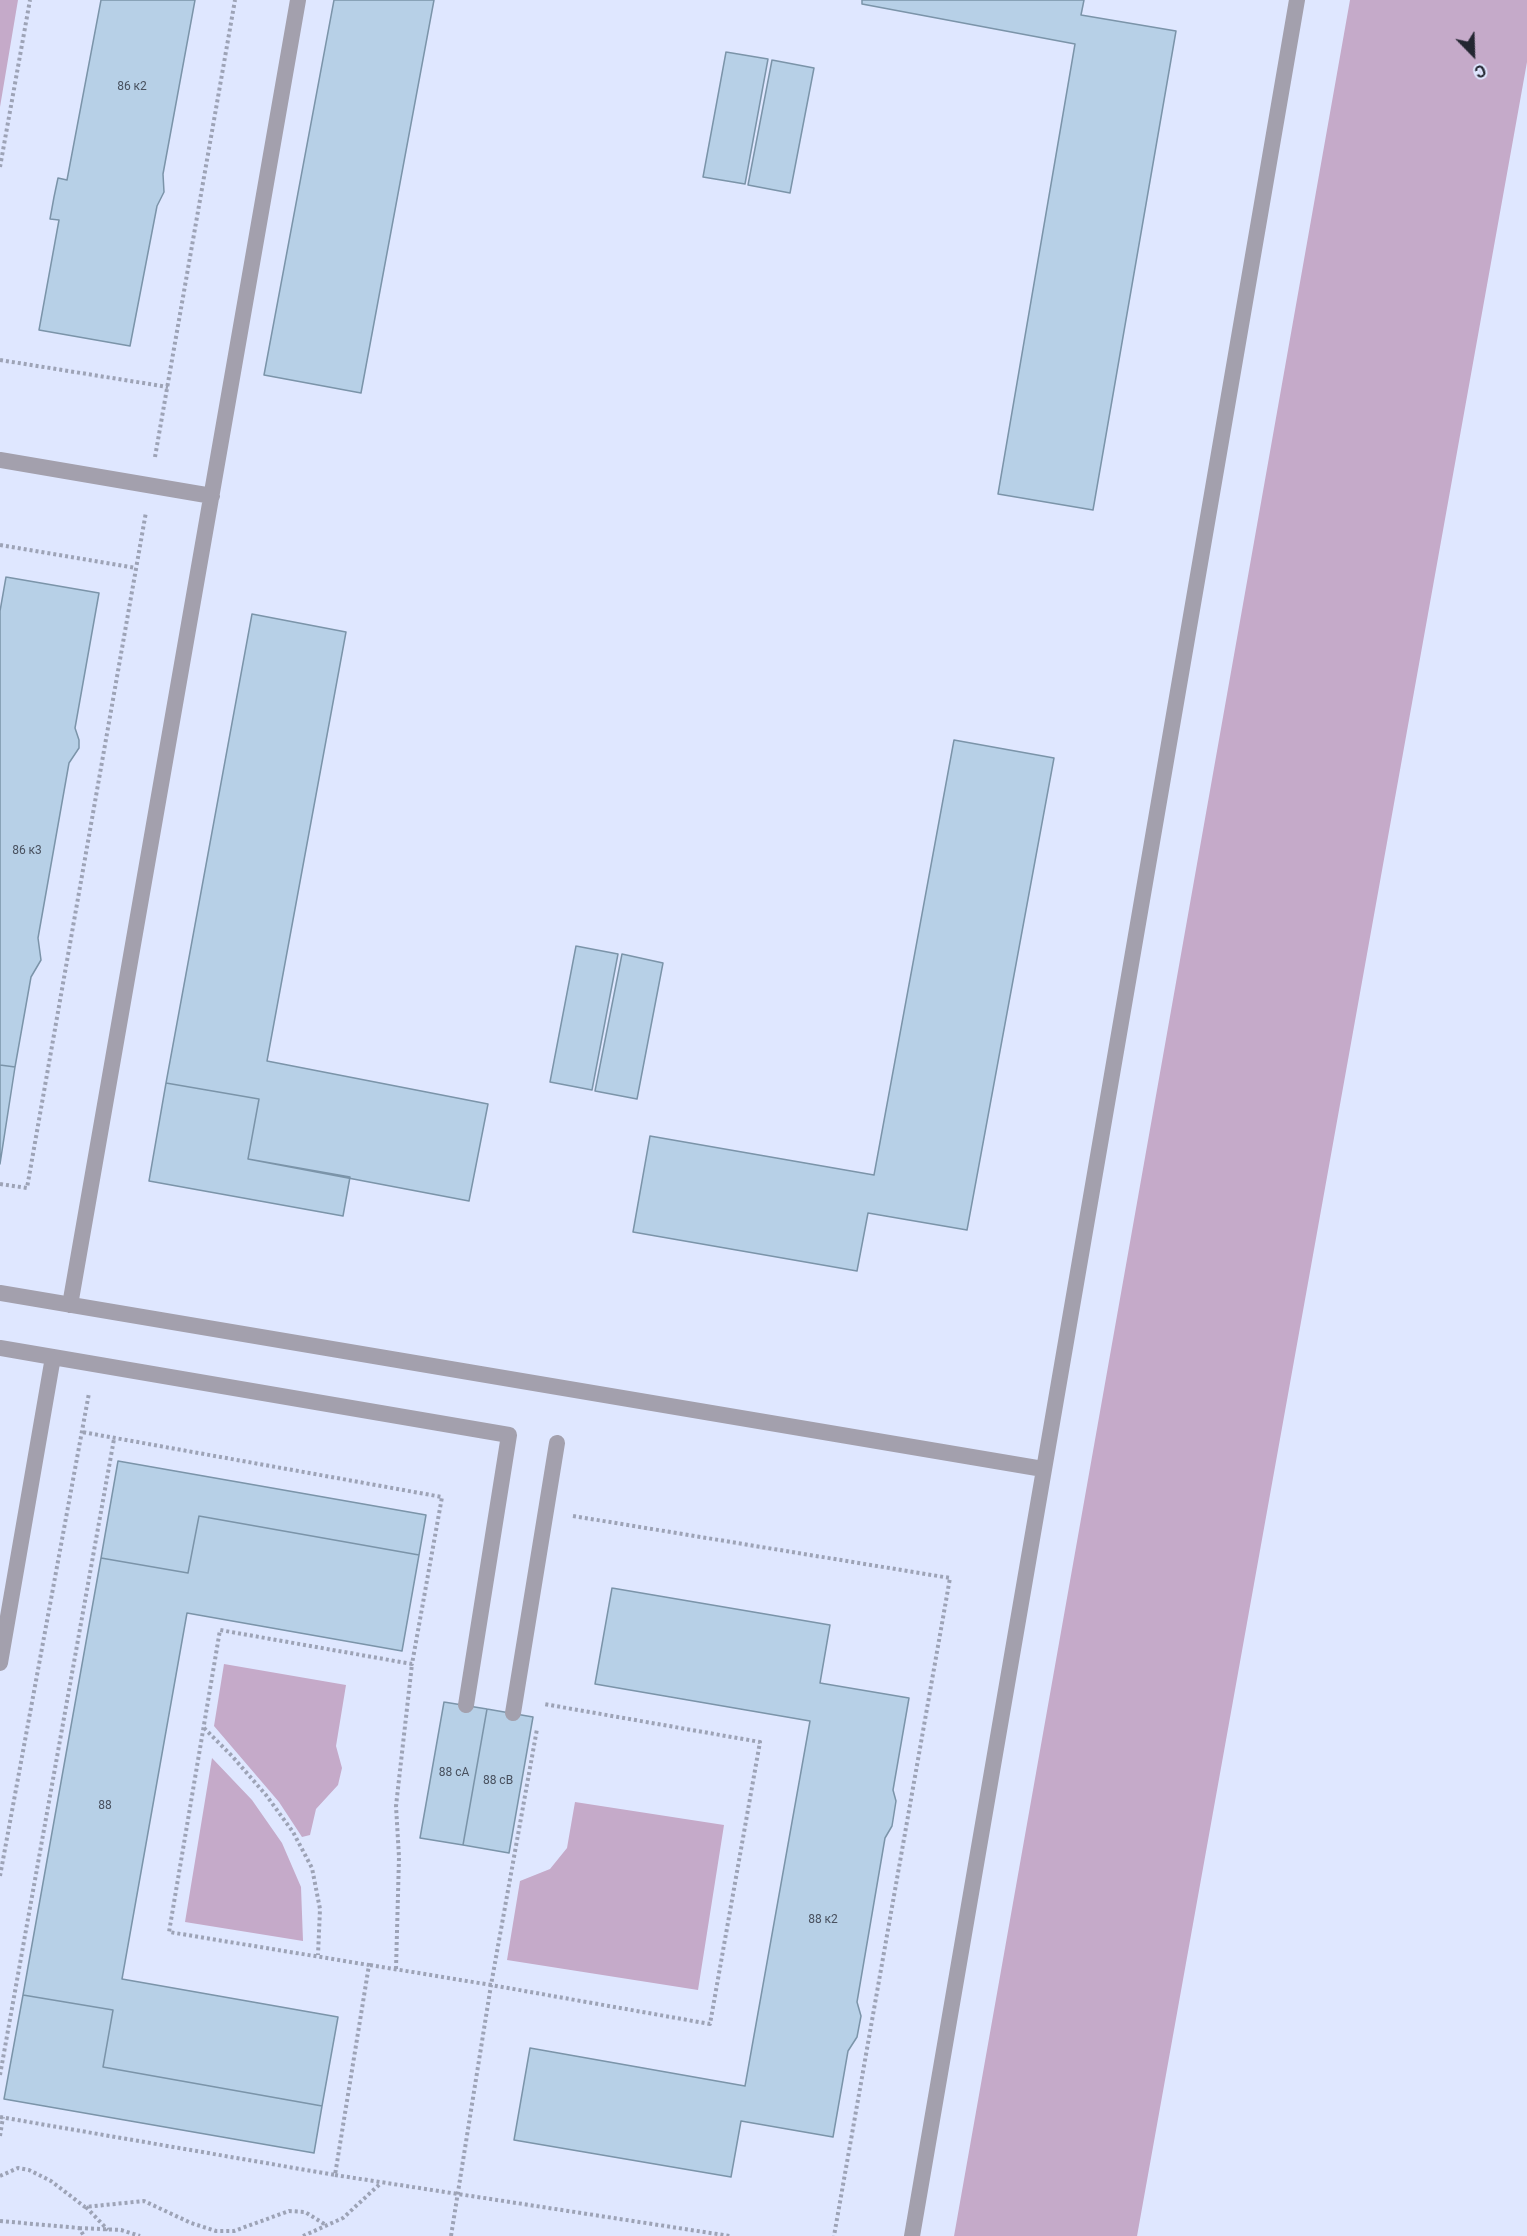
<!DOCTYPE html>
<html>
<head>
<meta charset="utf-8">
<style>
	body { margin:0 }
	#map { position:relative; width:1527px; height:2236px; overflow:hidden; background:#dfe7ff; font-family:Roboto,sans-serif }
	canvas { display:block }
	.north { position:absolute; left:1443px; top:24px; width:60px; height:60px; -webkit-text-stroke:4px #dfe7ff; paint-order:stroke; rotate:157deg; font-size:16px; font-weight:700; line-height:24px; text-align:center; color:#232631 }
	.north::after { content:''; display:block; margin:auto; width:21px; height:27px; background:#232631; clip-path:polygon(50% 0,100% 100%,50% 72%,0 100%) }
</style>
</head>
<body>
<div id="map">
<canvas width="1527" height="2236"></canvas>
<div class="north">С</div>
</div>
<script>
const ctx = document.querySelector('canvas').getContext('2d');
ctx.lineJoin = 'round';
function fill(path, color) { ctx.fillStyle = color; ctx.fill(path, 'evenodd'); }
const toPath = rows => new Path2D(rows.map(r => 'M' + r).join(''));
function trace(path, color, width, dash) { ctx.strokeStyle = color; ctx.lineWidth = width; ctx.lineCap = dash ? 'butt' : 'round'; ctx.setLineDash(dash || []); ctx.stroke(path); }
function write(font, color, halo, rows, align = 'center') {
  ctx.font = font + ' Roboto,sans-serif'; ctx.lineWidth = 4.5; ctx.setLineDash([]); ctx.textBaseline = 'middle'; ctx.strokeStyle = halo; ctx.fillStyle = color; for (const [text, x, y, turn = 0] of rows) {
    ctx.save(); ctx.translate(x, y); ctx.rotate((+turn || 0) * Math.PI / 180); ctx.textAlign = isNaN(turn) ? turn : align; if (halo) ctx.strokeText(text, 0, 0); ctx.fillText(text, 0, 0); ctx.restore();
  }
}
const green = toPath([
	[0,0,18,0,0,107],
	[1350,0,1527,0,1527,62,1137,2236,954,2236],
	[224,1664,346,1685,336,1746,342,1768,338,1785,316,1809,310,1835,302,1837,279,1802,214,1726],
	[212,1758,252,1800,282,1843,301,1887,303,1941,185,1922],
	[575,1802,724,1825,698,1990,507,1960,520,1881,550,1869,567,1848]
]);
const building = toPath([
	[101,0,195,0,163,174,164,192,157,206,130,346,39,330,59,220,50,219,54,197,58,178,67,180,101,0],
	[334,0,434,0,361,393,264,375,334,0],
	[862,0,1084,0,1081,15,1176,31,1093,510,998,494,1075,44,862,4,862,0],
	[726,52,768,59,745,184,703,177,726,52],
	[772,60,814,68,790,193,748,185,772,60],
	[6,577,99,593,75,728,79,740,79,748,69,763,38,938,41,960,31,977,15,1067,0,1065,0,611,6,577],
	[252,614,346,632,267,1061,488,1104,469,1201,248,1159,259,1099,166,1083,252,614],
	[954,740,1054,758,967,1230,868,1213,857,1271,633,1232,650,1136,874,1175,954,740],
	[576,946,618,954,592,1090,550,1082,576,946],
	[622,954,663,963,637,1099,595,1091,622,954],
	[0,1065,15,1067,0,1164,0,1065],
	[166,1083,259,1099,248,1159,350,1177,343,1216,149,1181,166,1083],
	[118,1461,426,1515,419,1555,199,1516,188,1573,101,1558,118,1461],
	[199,1516,419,1555,402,1651,187,1613,122,1979,338,2017,322,2106,103,2067,113,2010,23,1995,101,1558,188,1573,199,1516],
	[612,1588,830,1625,820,1683,909,1698,893,1790,896,1801,892,1826,885,1838,857,2002,861,2016,857,2037,848,2051,833,2137,741,2121,731,2177,514,2140,530,2048,745,2086,810,1721,595,1684,612,1588],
	[444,1702,487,1709,463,1845,420,1838,444,1702],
	[487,1709,533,1717,509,1853,463,1845,487,1709],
	[23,1995,113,2010,103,2067,322,2106,314,2153,4,2099,23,1995]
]);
const path = toPath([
	[0,167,30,0],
	[0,360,168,387],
	[155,457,235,0],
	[0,545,136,568],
	[0,1184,27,1188,146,512],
	[573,1516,950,1578,834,2236],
	[204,1728,232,1756,266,1795,293,1832,312,1868,320,1909,318,1955],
	[0,1876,89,1393],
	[370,1965,491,1985,537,1729],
	[396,1969,399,1857,396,1806,412,1664],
	[0,2075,114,1439],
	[0,2117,335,2175,369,1965,169,1932,220,1630,412,1664,442,1497,82,1432],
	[0,2136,3,2117],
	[335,2175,730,2236],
	[0,2176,18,2168,29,2170,51,2181,85,2207,144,2201,191,2223,216,2231,234,2231,289,2211,305,2212,326,2225],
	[86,2207,108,2230],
	[0,2221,79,2228,84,2236],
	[79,2228,121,2230,140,2236],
	[303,2236,343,2218,381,2183],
	[451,2236,491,1985,710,2024,760,1742,544,1704]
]);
const service = toPath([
	[0,460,212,496],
	[0,1293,1043,1469],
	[70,1305,298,0],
	[0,1348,53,1357],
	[0,1663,53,1357,509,1435,466,1705],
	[513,1713,557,1443],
	[912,2236,1297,0]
]);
const numberNames = [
	["86 к2",132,87],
	["86 к3",27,851],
	["88 сА",454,1773],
	["88 сВ",498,1781],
	["88",105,1806],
	["88 к2",823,1920]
];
fill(green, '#c5aac9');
fill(building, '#b7d0e7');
trace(building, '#7b94a9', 1.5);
trace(path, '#9da3b6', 4, [3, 3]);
trace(service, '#a3a0ad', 16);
write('12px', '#48505e', null, numberNames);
</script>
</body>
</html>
